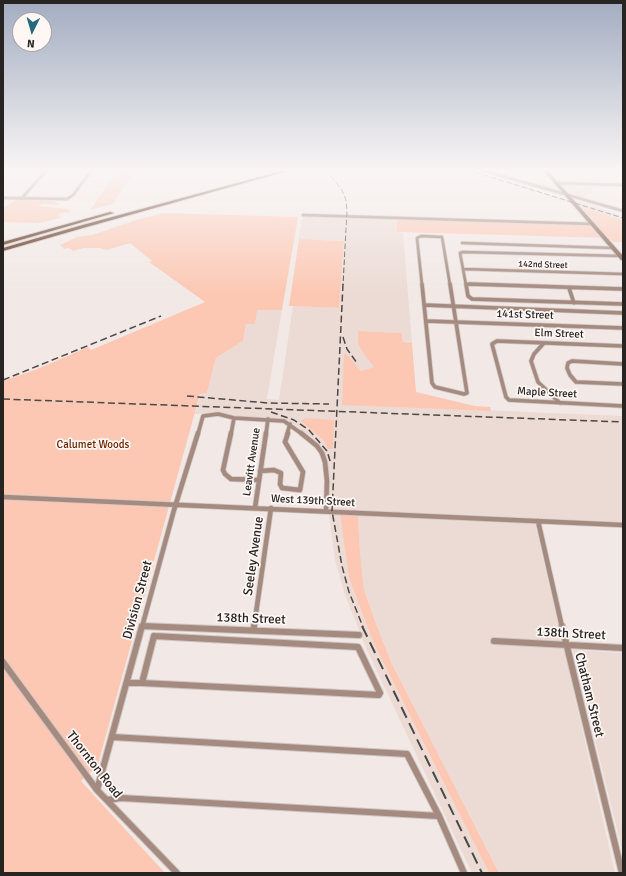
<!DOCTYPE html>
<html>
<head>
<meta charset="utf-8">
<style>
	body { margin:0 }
	#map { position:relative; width:626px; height:876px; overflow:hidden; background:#f2e9e6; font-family:Signika,sans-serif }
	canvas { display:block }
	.frame { position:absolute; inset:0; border:4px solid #272422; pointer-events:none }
	.north { position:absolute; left:12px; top:12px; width:40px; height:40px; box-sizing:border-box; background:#fef7f4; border:1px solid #a8a3a0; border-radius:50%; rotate:185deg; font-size:11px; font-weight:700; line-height:16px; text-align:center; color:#272422 }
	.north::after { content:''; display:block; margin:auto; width:14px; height:18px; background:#28687c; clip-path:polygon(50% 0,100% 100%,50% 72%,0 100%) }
</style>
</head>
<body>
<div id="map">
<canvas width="626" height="876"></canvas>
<div class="frame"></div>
<div class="north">N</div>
</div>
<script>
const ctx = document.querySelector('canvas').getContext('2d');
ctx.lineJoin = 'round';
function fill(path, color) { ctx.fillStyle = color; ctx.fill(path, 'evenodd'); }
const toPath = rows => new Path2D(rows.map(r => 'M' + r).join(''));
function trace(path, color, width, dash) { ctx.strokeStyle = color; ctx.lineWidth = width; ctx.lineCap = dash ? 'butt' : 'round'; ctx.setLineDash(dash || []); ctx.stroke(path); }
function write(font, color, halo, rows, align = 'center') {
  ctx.font = font + ' Signika,sans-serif'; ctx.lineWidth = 3.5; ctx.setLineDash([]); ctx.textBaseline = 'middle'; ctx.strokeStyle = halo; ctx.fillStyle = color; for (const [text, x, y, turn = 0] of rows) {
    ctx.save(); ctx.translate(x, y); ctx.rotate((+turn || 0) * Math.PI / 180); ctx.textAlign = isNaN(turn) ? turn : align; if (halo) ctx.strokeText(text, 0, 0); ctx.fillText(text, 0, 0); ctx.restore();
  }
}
const built = toPath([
	[561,184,589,185,594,192,583,197,569,193],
	[575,200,623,216,623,221,581,206],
	[303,215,397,218,397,232,403,233,412,343,403,342,402,333,358,331,358,344,364,354,375,367,361,371,347,354,342,404,623,416,623,522,329,509,329,480,327,459,319,445,307,434,291,423,280,419,236,417,232,415,211,413,195,414,201,394,207,393,216,358,243,341,246,324,256,310,282,310,267,399,279,400,293,306,339,308,344,241,298,239],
	[333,420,332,449,328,449,324,441,302,421],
	[329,514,340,514,349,578,373,642,489,873,472,873,366,648,344,592,335,560],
	[358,515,535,523,615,873,499,873,391,662,375,621,364,589,360,552],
	[573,650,623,653,623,854]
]);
const green = toPath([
	[118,170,135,170,113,204,90,210],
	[16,200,53,201,60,204,58,205,43,204,38,206,67,209,72,212,61,213,59,215,61,218,39,223,3,222,3,208],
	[581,206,623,221,623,242,613,242,609,238,397,232,397,218,593,224,597,226],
	[164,213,298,217,282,310,257,310,255,324,246,324,243,341,216,358,207,393,200,394,98,764,81,781,165,873,3,873,3,381,35,370,88,347,91,350,205,302,149,262,152,261,130,243,107,250,100,248,84,248,73,251,69,248,64,249,60,245,77,237,92,235,139,219],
	[299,239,344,241,339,308,289,306],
	[358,331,402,333,403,342,412,343,416,392,475,406,490,407,491,411,342,405,344,354,347,354,361,371,374,367,364,354,358,344],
	[305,418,334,420,333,449,328,449,324,441,301,421],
	[340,514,358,515,360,552,364,589,375,621,391,662,499,873,489,873,373,642,349,578]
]);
const minorFar3 = toPath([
	[482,170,623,211],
	[620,170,623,175],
	[557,183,623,185],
	[3,198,67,199,73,195,92,170],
	[21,199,47,170],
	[303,215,593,224],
	[462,243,613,248],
	[463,269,623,274],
	[466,284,500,285],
	[422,285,417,238,421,236,442,237,450,285],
	[466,285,460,253,463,252,621,256]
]);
const minorFar2 = toPath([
	[422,284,432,383,435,387,464,394,467,393,450,284],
	[466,284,468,296,472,299,623,304],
	[469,284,623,289],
	[569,288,574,303],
	[424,305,623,313],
	[426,321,623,328],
	[544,343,534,354,531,361,538,382,560,403],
	[623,346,497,341,492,344,506,397,509,400,623,406],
	[623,364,572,361,568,363,567,368,570,375,576,382,623,384],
	[198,434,203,416,218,414,234,418,284,421,302,434],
	[231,434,234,418],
	[266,434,268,419],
	[287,434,290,424]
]);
const minorFar1 = toPath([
	[231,433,223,470,225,474,231,479,259,480],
	[301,433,317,446,322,453,325,462,327,481,326,511],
	[260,471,274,470,281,473,280,484,282,488,300,490,303,472,285,442,288,433],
	[3,497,623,525],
	[255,508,266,433],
	[538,521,562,627],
	[142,626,155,627],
	[142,627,174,510,198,433],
	[254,627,271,508]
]);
const minor = toPath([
	[142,626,359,635],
	[562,626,622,873],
	[254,629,254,626],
	[154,636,358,647,380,693,379,695,142,683,154,636],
	[494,641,623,648],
	[3,662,97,790,177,873],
	[127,683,142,683],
	[112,737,407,754,439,816,464,873],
	[97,790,142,626],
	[107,800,121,798,439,816]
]);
const secondary = toPath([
	[543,170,547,170,623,256,623,260,621,260,543,170]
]);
const motorway = toPath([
	[285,170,291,170,83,228,3,251,3,248,79,226,285,170],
	[110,212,114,213,3,245,3,242,110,212]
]);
const railFar2 = toPath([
	[326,170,342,190,346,200,347,211,343,285],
	[468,170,623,218]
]);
const railFar1 = toPath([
	[343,284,332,511,342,566,349,592,363,627],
	[343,337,347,349,357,363],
	[3,380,161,316],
	[187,396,268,403,329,404],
	[3,399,623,422],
	[271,412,294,420,309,430,327,451,331,464]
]);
const rail = toPath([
	[362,626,482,873]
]);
const farStreetnames = [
	["142nd Street",543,265,2]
];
const streetNames = [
	["141st Street",525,315,2],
	["Elm Street",559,334,2],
	["Maple Street",547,393,3],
	["Leavitt Avenue",252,462,-82],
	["West 139th Street",313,501,3]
];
const parkNames = [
	["Calumet Woods",93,445]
];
const nearStreetnames = [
	["Seeley Avenue",254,556,-82],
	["Division Street",138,600,-75],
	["138th Street",251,619,2],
	["138th Street",571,634,3],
	["Chatham Street",589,695,76],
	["Thornton Road",94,765,52]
];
fill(built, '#ecdbd5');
fill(green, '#fcc8b4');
trace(minorFar3, '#cdc6c3', 4);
trace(minorFar2, '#cdc6c3', 5);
trace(minorFar1, '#cdc6c3', 6);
trace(minor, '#cdc6c3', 8);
trace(secondary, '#cdc6c3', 2);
trace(motorway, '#cdc6c3', 2);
trace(minorFar3, '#a58a7f', 2.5);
trace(minorFar2, '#a58a7f', 3.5);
trace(minorFar1, '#a58a7f', 4.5);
trace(minor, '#a58a7f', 6);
fill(secondary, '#815b4c');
fill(motorway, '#4f1e07');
trace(railFar2, '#4c4845', 1, [5.5, 2.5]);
trace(railFar1, '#4c4845', 1.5, [7, 3.5]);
trace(rail, '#4c4845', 2, [12, 6]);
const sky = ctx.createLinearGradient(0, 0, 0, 293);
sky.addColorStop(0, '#a3acc1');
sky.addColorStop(0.58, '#f9f5f4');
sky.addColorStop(1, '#f9f5f400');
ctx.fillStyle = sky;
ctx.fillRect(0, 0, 626, 293);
write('9px', '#272422', '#fef7f4', farStreetnames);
write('11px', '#272422', '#fef7f4', streetNames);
write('11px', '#6c2500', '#fef7f4', parkNames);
write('13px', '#272422', '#fef7f4', nearStreetnames);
</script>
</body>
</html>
